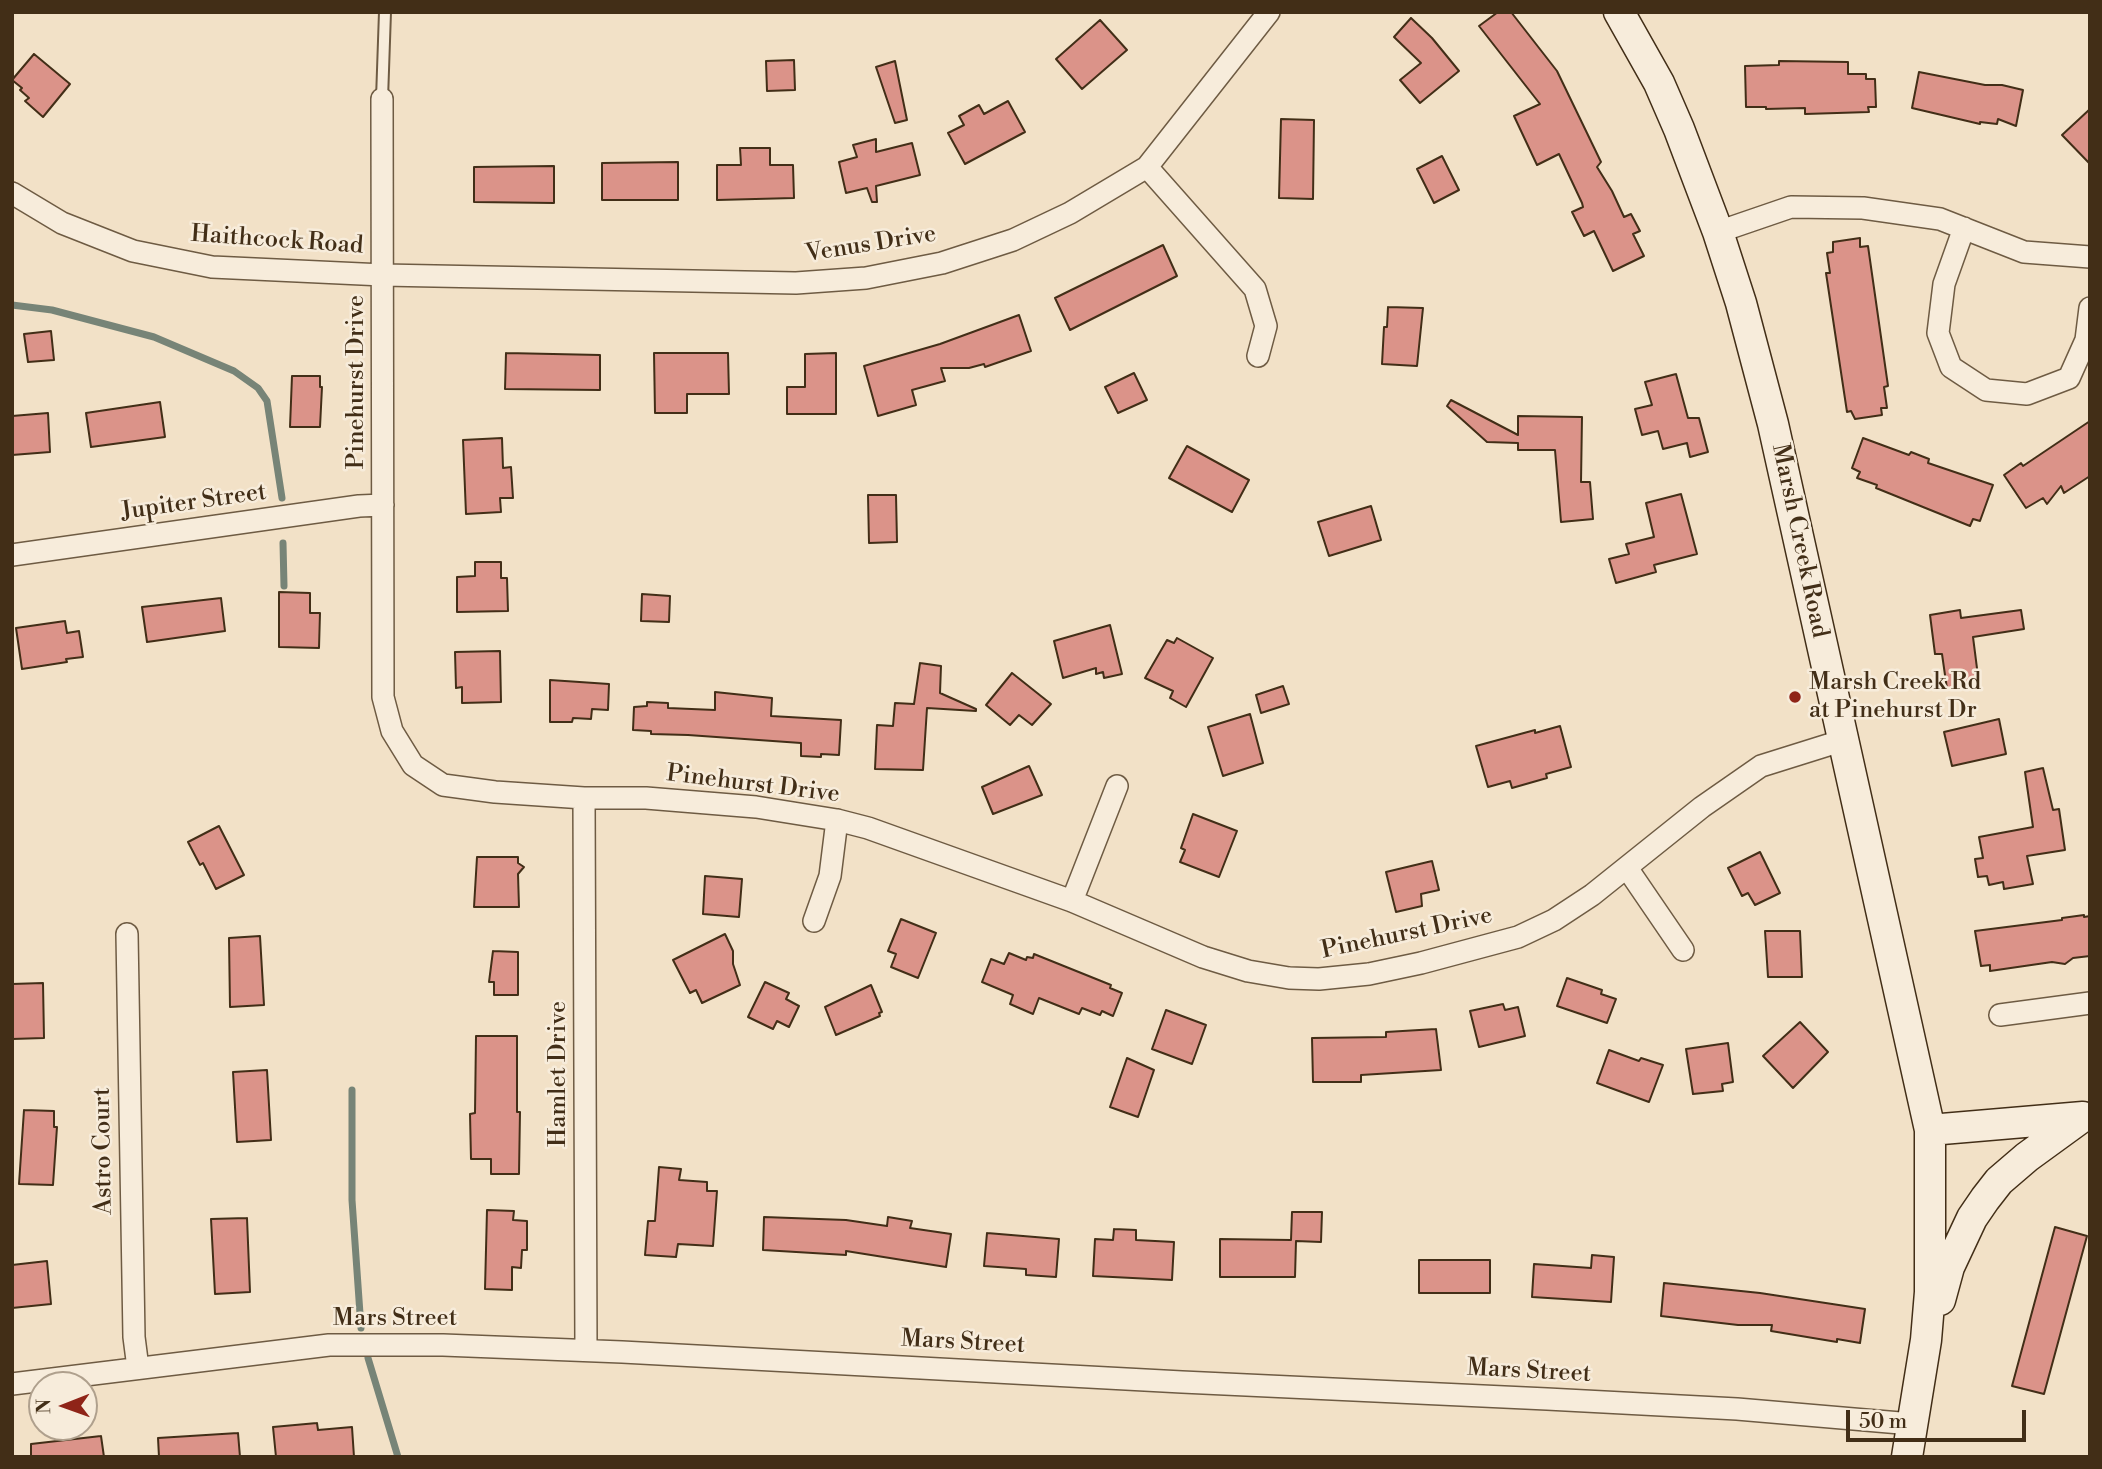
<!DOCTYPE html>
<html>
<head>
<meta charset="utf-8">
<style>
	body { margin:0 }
	#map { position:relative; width:2102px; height:1469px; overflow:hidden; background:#f2e1c7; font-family:"Libre Bodoni",serif }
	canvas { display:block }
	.frame { position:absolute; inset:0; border:14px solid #422e17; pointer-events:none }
	.north { position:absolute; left:28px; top:1371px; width:70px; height:70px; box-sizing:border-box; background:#f7ecdb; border:2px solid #afa08d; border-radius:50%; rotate:269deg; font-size:19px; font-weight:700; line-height:28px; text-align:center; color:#422e17 }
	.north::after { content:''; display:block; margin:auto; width:24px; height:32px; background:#8f2418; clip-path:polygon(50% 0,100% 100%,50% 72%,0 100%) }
	.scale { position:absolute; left:1846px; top:1410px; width:180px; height:32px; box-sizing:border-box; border:4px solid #422e17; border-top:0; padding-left:9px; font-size:21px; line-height:24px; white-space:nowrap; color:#422e17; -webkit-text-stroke:5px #f7ecdb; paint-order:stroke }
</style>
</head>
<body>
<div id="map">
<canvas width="2102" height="1469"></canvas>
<div class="frame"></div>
<div class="north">N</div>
<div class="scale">50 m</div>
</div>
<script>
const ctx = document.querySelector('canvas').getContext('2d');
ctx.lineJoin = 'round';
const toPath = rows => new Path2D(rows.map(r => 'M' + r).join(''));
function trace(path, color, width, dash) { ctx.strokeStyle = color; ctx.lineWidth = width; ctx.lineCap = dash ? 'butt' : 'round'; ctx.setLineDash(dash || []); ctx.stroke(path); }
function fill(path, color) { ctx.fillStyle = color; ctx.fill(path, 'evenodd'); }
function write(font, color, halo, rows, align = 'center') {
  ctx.font = font + ' "Libre Bodoni",serif'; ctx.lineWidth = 5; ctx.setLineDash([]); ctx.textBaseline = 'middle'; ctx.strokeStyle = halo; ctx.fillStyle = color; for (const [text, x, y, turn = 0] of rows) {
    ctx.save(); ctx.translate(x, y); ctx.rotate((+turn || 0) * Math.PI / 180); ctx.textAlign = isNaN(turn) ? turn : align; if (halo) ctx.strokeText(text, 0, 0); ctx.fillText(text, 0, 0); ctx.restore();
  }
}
const stream = toPath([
	[12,305,52,310,154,337,234,371,258,388,267,401,282,498],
	[283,543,284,586],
	[352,1090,352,1200,361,1328],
	[368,1358,398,1457]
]);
const building = toPath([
	[1498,12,1511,12,1557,71,1601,162,1597,167,1612,191,1624,217,1631,214,1640,231,1633,234,1644,256,1613,271,1594,231,1584,236,1572,212,1583,207,1582,203,1559,154,1537,165,1514,116,1540,104,1479,26,1498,12],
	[1411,18,1432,38,1459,71,1420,103,1400,80,1421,63,1394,37,1411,18],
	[1100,20,1127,50,1082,89,1056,59,1100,20],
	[34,54,70,84,43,117,25,101,29,98,20,90,22,88,12,80,34,54],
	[794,60,795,90,767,91,766,61,794,60],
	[895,61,907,120,895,123,876,67,895,61],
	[1779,61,1848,62,1848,74,1866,74,1866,79,1875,79,1876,107,1868,107,1869,112,1805,114,1805,108,1766,109,1766,107,1746,107,1745,66,1779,65,1779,61],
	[1919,72,1985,85,2002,85,2023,90,2016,126,1998,119,1997,124,1980,122,1980,124,1912,108,1919,72],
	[1008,101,1025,132,965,164,948,133,964,125,959,116,979,105,984,114,1008,101],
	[2090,109,2090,164,2062,135,2090,109],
	[1281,119,1314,120,1313,199,1279,198,1281,119],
	[876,139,876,152,912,143,920,175,876,186,877,202,872,202,867,188,846,193,839,162,857,157,853,145,876,139],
	[740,148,770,148,770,165,793,165,794,198,717,200,717,165,741,165,740,148],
	[1442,156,1459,190,1434,203,1417,169,1442,156],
	[678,162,678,200,602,200,602,163,678,162],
	[554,166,554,203,474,202,474,167,554,166],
	[1860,238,1860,247,1868,246,1888,386,1884,387,1887,408,1881,408,1882,415,1855,419,1851,411,1847,412,1826,273,1830,273,1827,253,1833,252,1833,242,1860,238],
	[1163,245,1177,276,1070,330,1055,298,1163,245],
	[1388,307,1423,308,1417,366,1382,364,1384,327,1387,327,1388,307],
	[1019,315,1031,351,985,367,984,364,969,368,941,368,945,381,912,390,916,405,878,416,864,366,940,344,1019,315],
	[51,331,54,360,28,362,24,334,51,331],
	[506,353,600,355,600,390,505,389,506,353],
	[654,353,728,353,729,394,687,394,687,413,655,413,654,353],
	[836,353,836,414,787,414,787,387,805,387,805,354,836,353],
	[1134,373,1147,400,1118,413,1105,387,1134,373],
	[1676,374,1688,418,1699,418,1708,452,1690,457,1687,443,1663,449,1658,431,1642,435,1635,409,1652,405,1645,382,1676,374],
	[292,376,320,376,320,387,322,387,320,427,290,427,292,376],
	[1451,400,1518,435,1518,416,1582,417,1581,482,1590,482,1593,519,1561,522,1555,450,1518,450,1518,443,1487,442,1447,406,1451,400],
	[160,402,165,437,91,447,86,413,160,402],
	[48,413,50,452,12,455,12,416,48,413],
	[2090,421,2090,476,2064,493,2061,486,2047,504,2043,498,2026,508,2004,475,2021,463,2023,466,2090,421],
	[502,438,503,468,511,467,513,498,500,498,501,512,466,514,463,440,502,438],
	[1863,438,1909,455,1911,452,1929,459,1928,463,1993,485,1980,521,1973,519,1970,526,1876,488,1877,485,1857,478,1860,472,1852,468,1863,438],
	[1187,446,1249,480,1232,512,1169,478,1187,446],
	[1681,494,1697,554,1654,565,1656,572,1616,583,1609,559,1629,554,1626,544,1654,537,1646,503,1681,494],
	[868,495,896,495,897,542,869,543,868,495],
	[1371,506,1381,540,1329,556,1318,522,1371,506],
	[475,562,501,562,501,578,507,578,508,611,457,612,457,577,475,576,475,562],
	[279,592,310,593,310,613,320,613,319,648,279,647,279,592],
	[642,594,670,596,669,622,641,621,642,594],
	[221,598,225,631,147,642,142,607,221,598],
	[1960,610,1961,618,2021,610,2024,629,1973,637,1979,684,1947,689,1942,654,1935,654,1930,615,1960,610],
	[65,621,67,633,79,631,83,657,66,659,67,662,22,669,16,628,65,621],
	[1110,625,1122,674,1104,678,1103,672,1096,674,1096,668,1063,678,1054,641,1110,625],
	[1177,638,1213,658,1186,707,1170,698,1173,691,1145,678,1167,640,1174,643,1177,638],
	[500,651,501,702,462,703,462,687,456,688,455,652,500,651],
	[920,663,941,666,940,693,976,709,976,711,927,708,923,770,875,769,877,725,893,726,895,703,914,704,920,663],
	[1012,673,1051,704,1032,725,1019,715,1010,725,986,705,1012,673],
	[550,680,609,684,608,710,592,709,591,719,573,718,572,722,550,722,550,680],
	[1283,686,1289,704,1261,713,1256,695,1283,686],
	[715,692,772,698,771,716,841,720,839,755,821,754,821,757,801,756,801,743,688,735,651,734,651,731,633,730,634,707,647,706,647,702,668,703,668,708,715,710,715,692],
	[1250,714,1263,763,1223,776,1208,727,1250,714],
	[1999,719,2006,754,1952,766,1944,732,1999,719],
	[1560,726,1571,767,1546,774,1547,778,1512,788,1510,781,1488,787,1476,746,1535,730,1535,733,1560,726],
	[1029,766,1042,795,993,814,982,787,1029,766],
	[2043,768,2053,810,2059,809,2065,850,2027,856,2033,884,2004,889,2003,882,1989,885,1987,876,1978,877,1975,859,1983,858,1979,837,2033,827,2025,772,2043,768],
	[1193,814,1237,831,1219,877,1180,862,1185,850,1181,848,1193,814],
	[219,826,244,875,216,889,203,863,200,865,188,842,219,826],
	[1760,852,1780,893,1755,905,1748,893,1742,896,1728,868,1760,852],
	[477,857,518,857,518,863,524,867,518,874,519,907,474,907,477,857],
	[1432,861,1439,890,1421,894,1422,906,1396,912,1386,872,1432,861],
	[705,876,742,879,739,917,703,914,705,876],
	[2084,915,2084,917,2090,916,2090,956,2073,958,2065,964,2052,962,1990,971,1990,965,1981,966,1975,931,2062,920,2062,918,2084,915],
	[901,919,936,933,918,978,891,967,896,954,888,951,901,919],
	[1765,931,1800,931,1802,977,1768,977,1765,931],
	[725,934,733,951,733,964,740,985,702,1003,696,990,690,993,673,960,725,934],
	[260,936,264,1005,230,1007,229,938,260,936],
	[493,951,518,952,518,995,494,995,494,982,489,982,493,951],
	[1009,953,1026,960,1027,957,1033,958,1034,954,1111,985,1110,988,1122,993,1113,1016,1102,1011,1100,1015,1082,1008,1079,1014,1039,998,1033,1014,1010,1004,1013,995,982,982,991,959,1004,964,1009,953],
	[1567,978,1602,990,1601,994,1616,999,1607,1023,1557,1006,1567,978],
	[765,982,789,993,786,999,799,1006,789,1027,777,1021,773,1029,748,1017,765,982],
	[43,983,44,1038,12,1039,12,984,43,983],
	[871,985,882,1012,879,1013,880,1016,836,1035,825,1007,871,985],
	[1503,1004,1505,1010,1518,1007,1525,1036,1479,1047,1470,1011,1503,1004],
	[1166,1010,1206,1025,1192,1064,1152,1049,1166,1010],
	[1800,1022,1828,1052,1793,1088,1763,1056,1800,1022],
	[1436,1029,1441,1070,1361,1075,1361,1082,1313,1082,1312,1038,1386,1037,1386,1032,1436,1029],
	[476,1036,517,1036,517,1112,520,1112,519,1174,491,1174,491,1159,471,1159,470,1114,475,1113,476,1036],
	[1728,1043,1733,1082,1722,1084,1723,1091,1693,1094,1686,1049,1728,1043],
	[1609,1050,1639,1061,1641,1058,1663,1065,1649,1102,1597,1083,1609,1050],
	[1127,1058,1154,1070,1138,1117,1110,1107,1127,1058],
	[267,1070,271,1140,237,1142,233,1072,267,1070],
	[24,1110,54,1111,54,1127,57,1127,53,1185,19,1184,24,1110],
	[659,1167,681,1169,679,1180,707,1182,707,1191,717,1191,713,1246,678,1244,676,1257,645,1255,648,1221,655,1221,659,1167],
	[487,1210,514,1211,513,1220,527,1221,527,1250,522,1250,521,1268,512,1267,512,1290,485,1289,487,1210],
	[1292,1212,1322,1212,1321,1242,1296,1241,1295,1277,1220,1277,1220,1239,1291,1240,1292,1212],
	[764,1217,846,1220,887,1226,888,1217,912,1221,910,1228,951,1234,946,1267,846,1251,846,1255,763,1250,764,1217],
	[247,1218,250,1292,215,1294,211,1219,247,1218],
	[2055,1227,2087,1236,2044,1394,2012,1386,2055,1227],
	[1114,1229,1136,1230,1136,1240,1174,1242,1172,1280,1093,1276,1095,1239,1113,1240,1114,1229],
	[987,1233,1059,1239,1056,1277,1026,1275,1026,1269,984,1266,987,1233],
	[1592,1255,1614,1257,1611,1302,1532,1297,1534,1264,1591,1268,1592,1255],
	[1419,1260,1490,1260,1490,1293,1419,1293,1419,1260],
	[47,1261,51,1304,12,1308,12,1265,47,1261],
	[1664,1283,1760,1293,1865,1309,1860,1343,1837,1339,1837,1342,1771,1331,1772,1325,1738,1325,1661,1316,1664,1283],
	[317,1423,318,1430,352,1427,354,1457,276,1457,273,1427,317,1423],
	[238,1433,240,1457,159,1457,158,1438,238,1433],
	[101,1436,104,1457,31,1457,31,1444,101,1436]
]);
const lane = toPath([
	[382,99,385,12]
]);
const street = toPath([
	[382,99,383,697,392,731,413,765,443,785,495,792,584,798,646,798,756,807,837,820,868,828,1072,901,1203,957,1248,971,1289,978,1319,979,1369,974,1421,963,1518,937,1554,920,1592,895,1702,807,1761,766,1844,740],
	[1147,167,1255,289,1266,326,1258,356],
	[12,193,62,223,133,251,212,267,383,275,796,283,866,278,942,263,1013,240,1070,213,1147,167,1269,12],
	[1964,228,1944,284,1938,333,1951,367,1986,390,2027,394,2069,378,2086,340,2090,308],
	[1718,232,1791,207,1863,208,1940,219,2024,252,2090,257],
	[12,555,359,506,383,505],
	[584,798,586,1350],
	[1627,868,1683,950],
	[1072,901,1117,786],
	[814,921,830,876,837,820],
	[127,934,134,1337,138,1368],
	[2000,1015,2090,1003],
	[12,1384,329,1345,443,1345,622,1352,1182,1382,1547,1399,1737,1409,1912,1424]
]);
const secondary = toPath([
	[1619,12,1659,83,1679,129,1718,232,1741,303,1773,424,1930,1130,1930,1292,1926,1340,1907,1457],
	[1930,1130,2083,1117],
	[1940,1300,1949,1267,1972,1218,1985,1199,1999,1181,2027,1157,2082,1117]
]);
const markers = [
	[1795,697,7,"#8f2418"]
];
const streetNames = [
	["Haithcock Road",277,241,4],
	["Venus Drive",871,245,-9],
	["Pinehurst Drive",357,382,-90],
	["Jupiter Street",194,503,-8],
	["Marsh Creek Road",1799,541,78],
	["Pinehurst Drive",753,785,7],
	["Pinehurst Drive",1407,934,-12],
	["Hamlet Drive",559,1074,-90],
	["Astro Court",104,1151,-91],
	["Mars Street",395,1319],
	["Mars Street",963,1343,3],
	["Mars Street",1529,1372,3]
];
const poiNames = [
	["Marsh Creek Rd",1809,683],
	["at Pinehurst Dr",1809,711]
];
trace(stream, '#778477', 7);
fill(building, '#db9389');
trace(building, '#422e17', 2);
trace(lane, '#6e5b43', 14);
trace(street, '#6e5b43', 24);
trace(secondary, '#422e17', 33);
trace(lane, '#f7ecdb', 10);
trace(street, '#f7ecdb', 21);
trace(secondary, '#f7ecdb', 30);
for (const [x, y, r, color] of markers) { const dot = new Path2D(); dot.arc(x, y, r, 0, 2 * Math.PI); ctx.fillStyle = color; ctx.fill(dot); trace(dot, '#f7ecdb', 2.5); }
write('24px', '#422e17', '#f7ecdb', streetNames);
write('24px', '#422e17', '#f7ecdb', poiNames, 'left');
</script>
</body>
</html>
